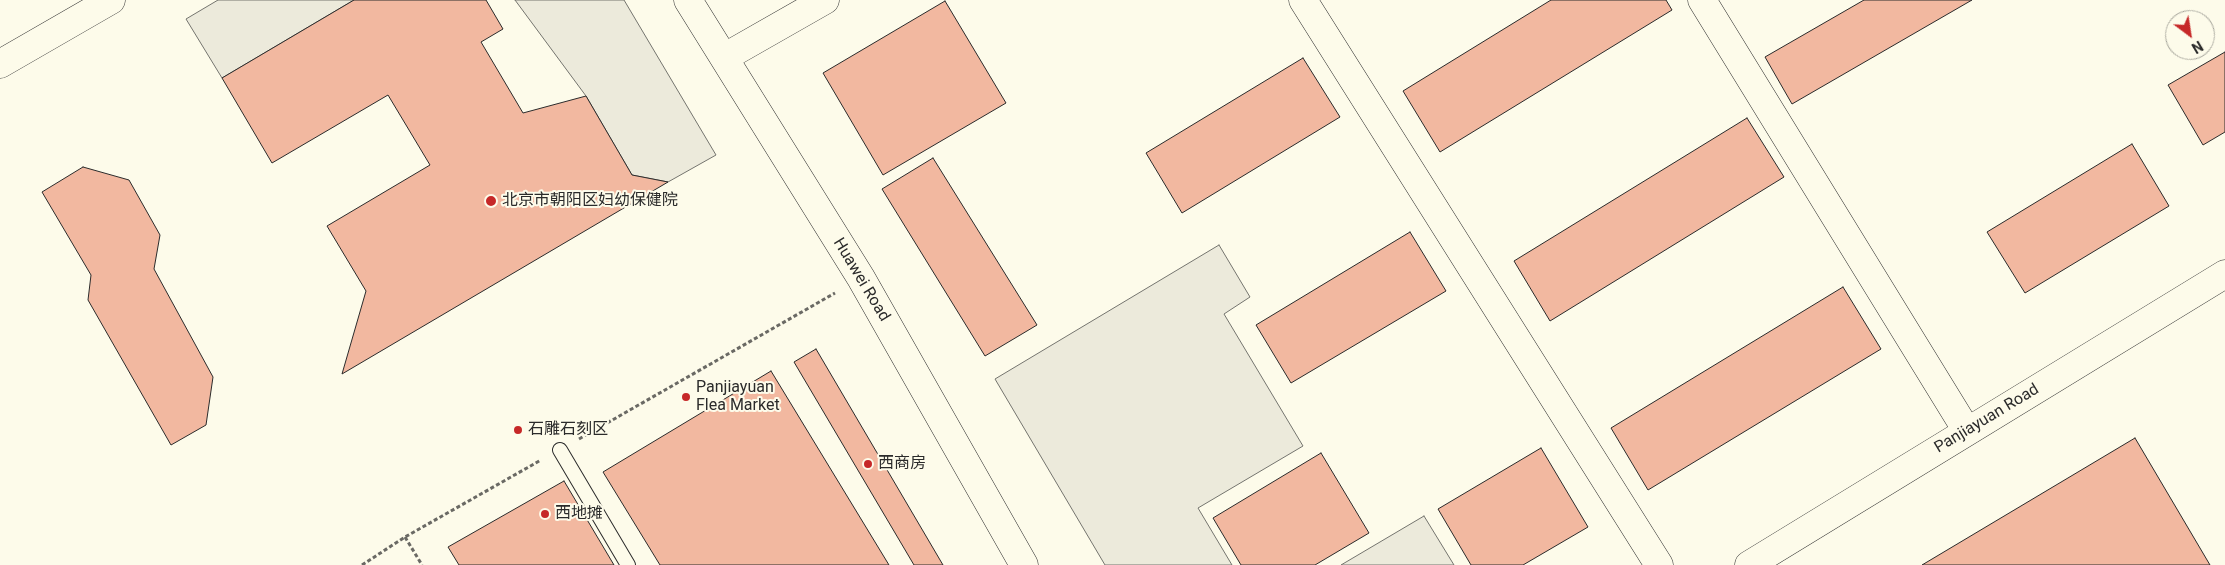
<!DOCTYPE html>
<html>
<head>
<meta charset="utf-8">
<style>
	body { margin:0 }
	#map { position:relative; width:2225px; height:565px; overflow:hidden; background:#fdfbea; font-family:Roboto,sans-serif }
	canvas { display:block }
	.north { position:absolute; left:2165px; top:10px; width:50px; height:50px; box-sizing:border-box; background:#fdfbea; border:1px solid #a9a89e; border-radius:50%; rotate:149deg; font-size:14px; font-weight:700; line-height:20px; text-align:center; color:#2b2b2b }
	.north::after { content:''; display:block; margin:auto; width:18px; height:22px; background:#c62828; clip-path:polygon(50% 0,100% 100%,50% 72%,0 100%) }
</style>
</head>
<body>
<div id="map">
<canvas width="2225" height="565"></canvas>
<div class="north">N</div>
</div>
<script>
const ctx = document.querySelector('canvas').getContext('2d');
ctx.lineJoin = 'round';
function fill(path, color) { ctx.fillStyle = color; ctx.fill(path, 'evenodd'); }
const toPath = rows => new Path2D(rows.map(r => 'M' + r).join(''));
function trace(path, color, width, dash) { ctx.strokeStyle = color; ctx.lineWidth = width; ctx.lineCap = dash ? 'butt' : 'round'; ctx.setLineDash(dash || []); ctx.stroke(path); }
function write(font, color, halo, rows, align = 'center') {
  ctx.font = font + ' Roboto,"Noto Sans SC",sans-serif'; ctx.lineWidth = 4; ctx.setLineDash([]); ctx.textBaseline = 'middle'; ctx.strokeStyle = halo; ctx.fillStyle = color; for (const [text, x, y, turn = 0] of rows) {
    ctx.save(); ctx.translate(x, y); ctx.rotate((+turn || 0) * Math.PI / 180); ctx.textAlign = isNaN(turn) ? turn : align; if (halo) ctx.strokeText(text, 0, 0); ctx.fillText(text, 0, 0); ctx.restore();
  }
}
const parking = toPath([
	[218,0,354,0,222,78,186,19,218,0],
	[515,0,624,0,716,155,668,182,632,175,586,96,515,0],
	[1219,245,1250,297,1224,314,1303,446,1198,508,1232,565,1105,565,995,379,1219,245],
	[1424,516,1454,565,1341,565,1424,516]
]);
const building = toPath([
	[354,0,486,0,503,29,481,42,523,113,586,96,632,175,668,182,342,374,366,291,327,226,430,165,388,95,272,163,222,78,354,0],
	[1551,0,1666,0,1672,10,1440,152,1403,91,1551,0],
	[1864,0,1972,0,1792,104,1765,57,1864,0],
	[945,1,1006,103,883,175,823,73,945,1],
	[2225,52,2225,132,2203,145,2168,85,2225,52],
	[1303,58,1340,117,1182,213,1146,153,1303,58],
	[1747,118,1784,177,1550,321,1514,261,1747,118],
	[2132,144,2169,206,2025,293,1987,232,2132,144],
	[933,158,1037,325,985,356,882,189,933,158],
	[83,167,129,180,160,235,154,269,213,377,206,425,171,445,88,300,91,275,42,192,83,167],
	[1410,232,1446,291,1291,383,1256,325,1410,232],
	[1843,287,1881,349,1648,490,1611,428,1843,287],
	[816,349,943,565,914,565,794,362,816,349],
	[771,371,889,565,660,565,603,472,771,371],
	[2135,438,2210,565,1922,565,2135,438],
	[1541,448,1588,527,1523,565,1471,565,1438,509,1541,448],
	[1321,453,1369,533,1315,565,1241,565,1213,518,1321,453],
	[564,481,614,565,459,565,448,547,564,481]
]);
const path = toPath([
	[579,439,835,293],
	[405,537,422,565],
	[362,565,405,537,541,460]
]);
const lane = toPath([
	[560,450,628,565]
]);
const street = toPath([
	[1303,0,1659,565],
	[1702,0,1967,431],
	[725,57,825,0],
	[0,64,111,0]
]);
const secondary = toPath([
	[688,0,861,278,1024,565],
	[1749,565,2225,274]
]);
const markers = [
	[491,201,6,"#c62828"],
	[686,397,5,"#c62828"],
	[518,430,5,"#c62828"],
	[868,464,5,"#c62828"],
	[545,514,5,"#c62828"]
];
const poiNames = [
	["北京市朝阳区妇幼保健院",502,201],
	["Panjiayuan",696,388],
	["Flea Market",696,406],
	["石雕石刻区",528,430],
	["西商房",878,464],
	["西地摊",555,514]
];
const streetNames = [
	["Huawei Road",861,280,59],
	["Panjiayuan Road",1987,419,-31]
];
fill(parking, '#eceadb');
trace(parking, '#74746e', 1);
fill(building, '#f2b8a0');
trace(building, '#2b2b2b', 1);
trace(lane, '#2b2b2b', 16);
trace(street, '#2b2b2b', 29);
trace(secondary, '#2b2b2b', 29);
trace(path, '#6a6964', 3, [4, 2.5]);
trace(lane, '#fdfbea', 14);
trace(street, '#fdfbea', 28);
trace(secondary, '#fdfbea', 28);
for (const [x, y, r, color] of markers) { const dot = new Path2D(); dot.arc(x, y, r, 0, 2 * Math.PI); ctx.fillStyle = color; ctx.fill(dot); trace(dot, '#fdfbea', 2); }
write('16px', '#2b2b2b', '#fdfbea', poiNames, 'left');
write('16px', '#2b2b2b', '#fdfbea', streetNames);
</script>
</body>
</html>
